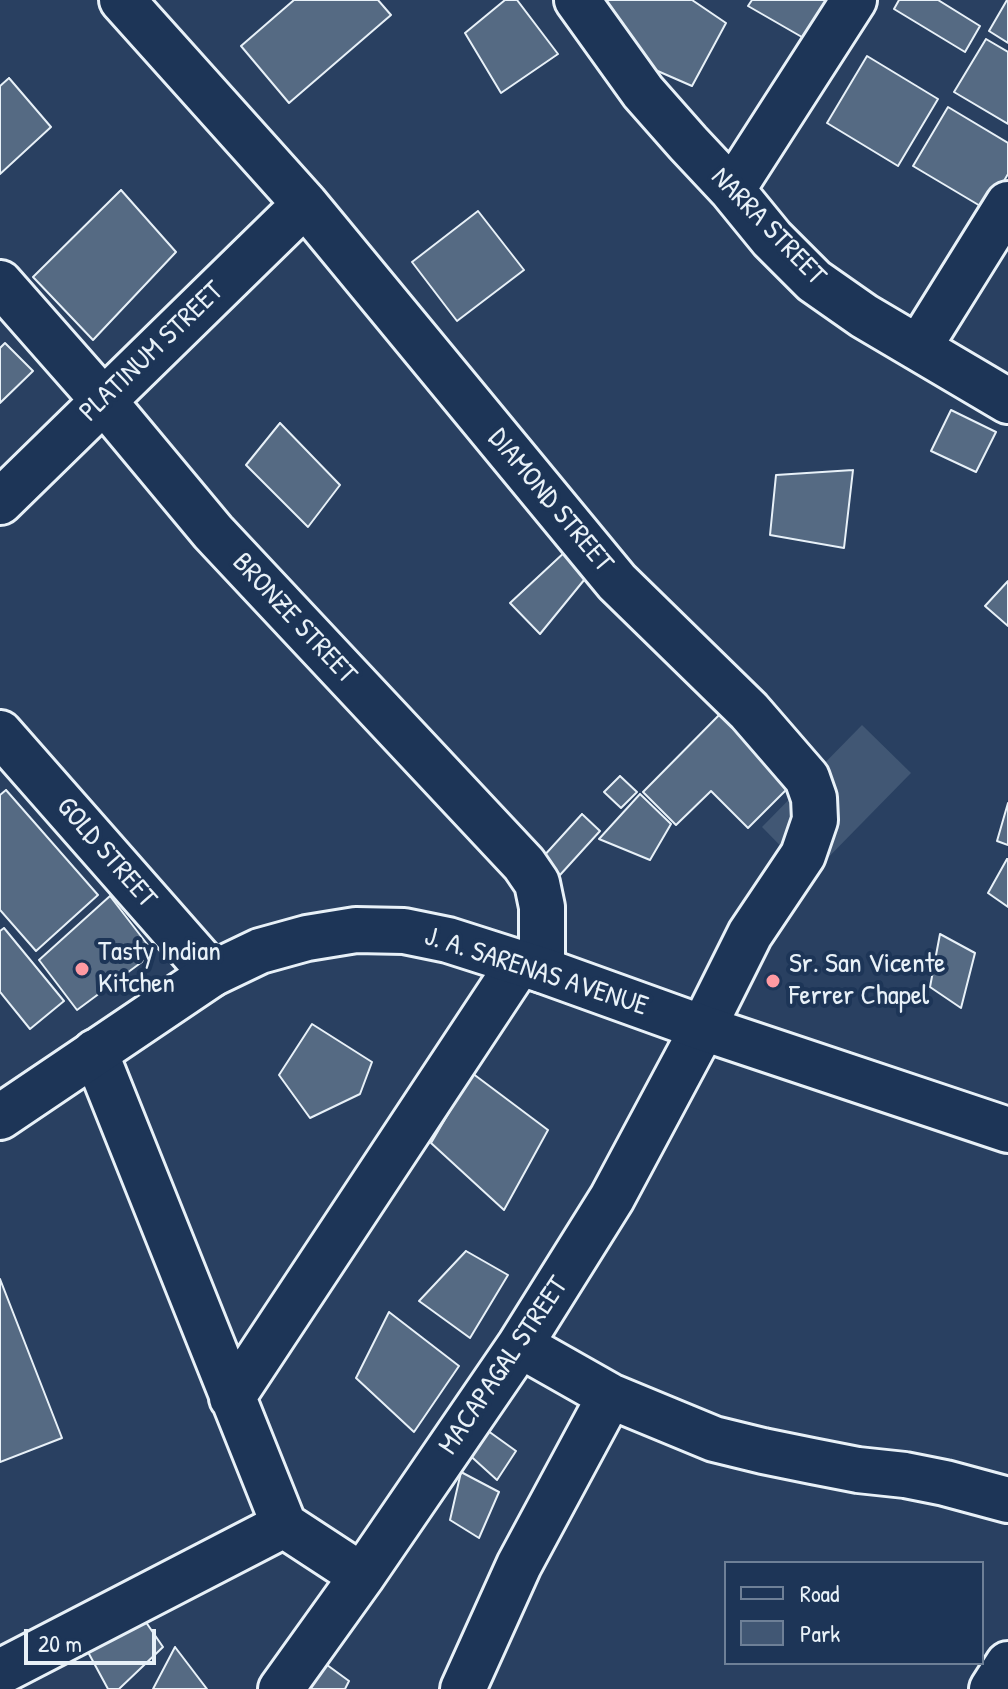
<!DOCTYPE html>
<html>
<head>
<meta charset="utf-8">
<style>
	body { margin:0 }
	#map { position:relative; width:1008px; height:1689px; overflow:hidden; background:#294061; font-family:"Patrick Hand",sans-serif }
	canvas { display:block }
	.legend { position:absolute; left:724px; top:1561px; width:260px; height:104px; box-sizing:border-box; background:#1d3557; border:2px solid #6e8097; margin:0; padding:10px 14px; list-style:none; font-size:24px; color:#e8f1f8 }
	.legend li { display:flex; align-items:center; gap:16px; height:40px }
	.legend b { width:40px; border:2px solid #6e8097 }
	.scale { position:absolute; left:24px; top:1629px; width:132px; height:36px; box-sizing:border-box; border:4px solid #e8f1f8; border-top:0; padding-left:10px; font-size:24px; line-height:28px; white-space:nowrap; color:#e8f1f8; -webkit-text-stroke:6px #1d3557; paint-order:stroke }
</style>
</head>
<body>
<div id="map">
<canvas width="1008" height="1689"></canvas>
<ul class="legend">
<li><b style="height:10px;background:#1d3557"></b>Road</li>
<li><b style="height:22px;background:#415774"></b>Park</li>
</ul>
<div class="scale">20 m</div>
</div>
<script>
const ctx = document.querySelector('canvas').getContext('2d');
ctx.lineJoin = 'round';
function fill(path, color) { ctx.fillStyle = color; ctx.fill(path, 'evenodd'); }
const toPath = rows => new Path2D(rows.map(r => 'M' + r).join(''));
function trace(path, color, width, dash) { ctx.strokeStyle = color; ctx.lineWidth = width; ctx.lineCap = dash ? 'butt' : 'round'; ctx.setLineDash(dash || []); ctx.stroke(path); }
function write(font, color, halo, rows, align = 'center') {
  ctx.font = font + ' "Patrick Hand",sans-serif'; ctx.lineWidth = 8; ctx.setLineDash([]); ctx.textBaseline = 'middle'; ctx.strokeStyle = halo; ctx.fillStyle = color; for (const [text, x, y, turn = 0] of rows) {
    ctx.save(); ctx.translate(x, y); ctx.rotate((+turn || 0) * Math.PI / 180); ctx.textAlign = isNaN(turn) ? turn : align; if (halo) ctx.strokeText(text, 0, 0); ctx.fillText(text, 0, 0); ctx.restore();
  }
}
const green = toPath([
	[862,725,911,773,810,876,762,827]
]);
const building = toPath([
	[294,0,378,0,391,15,289,103,241,46,294,0],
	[505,0,517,0,558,54,501,93,465,33,505,0],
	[605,0,692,0,726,23,692,86,637,62,602,6,605,0],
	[752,0,839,0,814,44,748,6,752,0],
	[899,0,938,0,980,26,965,52,894,9,899,0],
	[1007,0,1008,0,1008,43,989,31,1007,0],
	[986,39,1008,52,1008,124,954,92,986,39],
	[867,56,938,99,898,166,827,123,867,56],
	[9,78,51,127,0,174,0,86,9,78],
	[948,107,1008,143,1008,174,987,210,913,166,948,107],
	[121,190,176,252,93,340,33,277,121,190],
	[478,211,524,270,457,321,412,262,478,211],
	[5,343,33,371,0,403,0,348,5,343],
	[951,410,996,432,976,472,931,451,951,410],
	[280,423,340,485,308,527,246,465,280,423],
	[853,470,844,548,770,535,776,475,853,470],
	[567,550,589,574,540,634,510,603,567,550],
	[1008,581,1008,626,985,606,1008,581],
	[730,704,789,787,748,828,711,791,676,825,643,792,730,704],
	[620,776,637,792,621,808,604,792,620,776],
	[6,790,98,895,36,951,0,910,0,795,6,790],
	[640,794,671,824,650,860,599,839,640,794],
	[1008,803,1008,845,997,841,1008,803],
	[582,814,600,831,560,875,542,858,582,814],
	[1007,859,1008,859,1008,907,988,893,1007,859],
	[110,896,154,953,77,1010,39,960,110,896],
	[4,928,64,1001,30,1029,0,992,0,931,4,928],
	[940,934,975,953,961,1008,930,987,940,934],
	[312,1024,372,1062,360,1094,310,1118,279,1075,312,1024],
	[472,1073,548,1130,504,1210,431,1143,472,1073],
	[466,1251,508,1275,470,1338,419,1301,466,1251],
	[0,1279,62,1438,0,1462,0,1279],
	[389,1312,459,1366,414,1432,356,1378,389,1312],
	[484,1428,516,1451,497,1480,464,1450,484,1428],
	[461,1472,499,1492,479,1538,450,1520,461,1472],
	[141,1615,163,1647,119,1689,108,1689,82,1641,141,1615],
	[175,1647,207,1689,153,1689,175,1647],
	[323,1662,349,1681,345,1689,303,1689,323,1662]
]);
const minor = toPath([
	[122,0,305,204,617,582,749,711,807,778,814,798,815,820,803,855,750,934,703,1028,612,1198,520,1345,362,1576,281,1689],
	[577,0,643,92,688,143,732,190,772,239,814,281,864,316,1008,401],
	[732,190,854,0],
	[0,283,103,400,213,532,524,864,537,883,542,907,542,970],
	[919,347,1008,204],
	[0,502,305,204],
	[0,733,212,974],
	[95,1052,284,1525,362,1576],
	[520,1345,610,1396,714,1439,763,1451,812,1461,858,1470,905,1475,945,1483,1008,1500],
	[232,1398,520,962],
	[0,1672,284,1525],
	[463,1689,519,1565,610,1396],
	[992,1689,1008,1664]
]);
const major = toPath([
	[0,1117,212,974,260,951,307,938,356,930,404,931,448,940,542,970,703,1028,1008,1130]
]);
const markers = [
	[82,969,8,"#ff9aa2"],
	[773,981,8,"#ff9aa2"]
];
const streetNames = [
	["NARRA STREET",768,227,46],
	["PLATINUM STREET",152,352,-44],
	["DIAMOND STREET",550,501,50],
	["BRONZE STREET",294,619,47],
	["GOLD STREET",106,853,49],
	["J. A. SARENAS AVENUE",536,972,18],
	["MACAPAGAL STREET",504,1366,-56]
];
const poiNames = [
	["Tasty Indian",98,953],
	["Kitchen",98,985],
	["Sr. San Vicente",789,965],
	["Ferrer Chapel",789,997]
];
fill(green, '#415774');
fill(building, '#556a83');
trace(building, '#e8f1f8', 2);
trace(minor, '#e8f1f8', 50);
trace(major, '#e8f1f8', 50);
trace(minor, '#1d3557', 44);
trace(major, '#1d3557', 44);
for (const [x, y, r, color] of markers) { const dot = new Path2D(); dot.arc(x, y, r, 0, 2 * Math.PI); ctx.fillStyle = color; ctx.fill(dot); trace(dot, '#1d3557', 3); }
write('28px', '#e8f1f8', '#1d3557', streetNames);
write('28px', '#e8f1f8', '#1d3557', poiNames, 'left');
</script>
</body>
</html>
